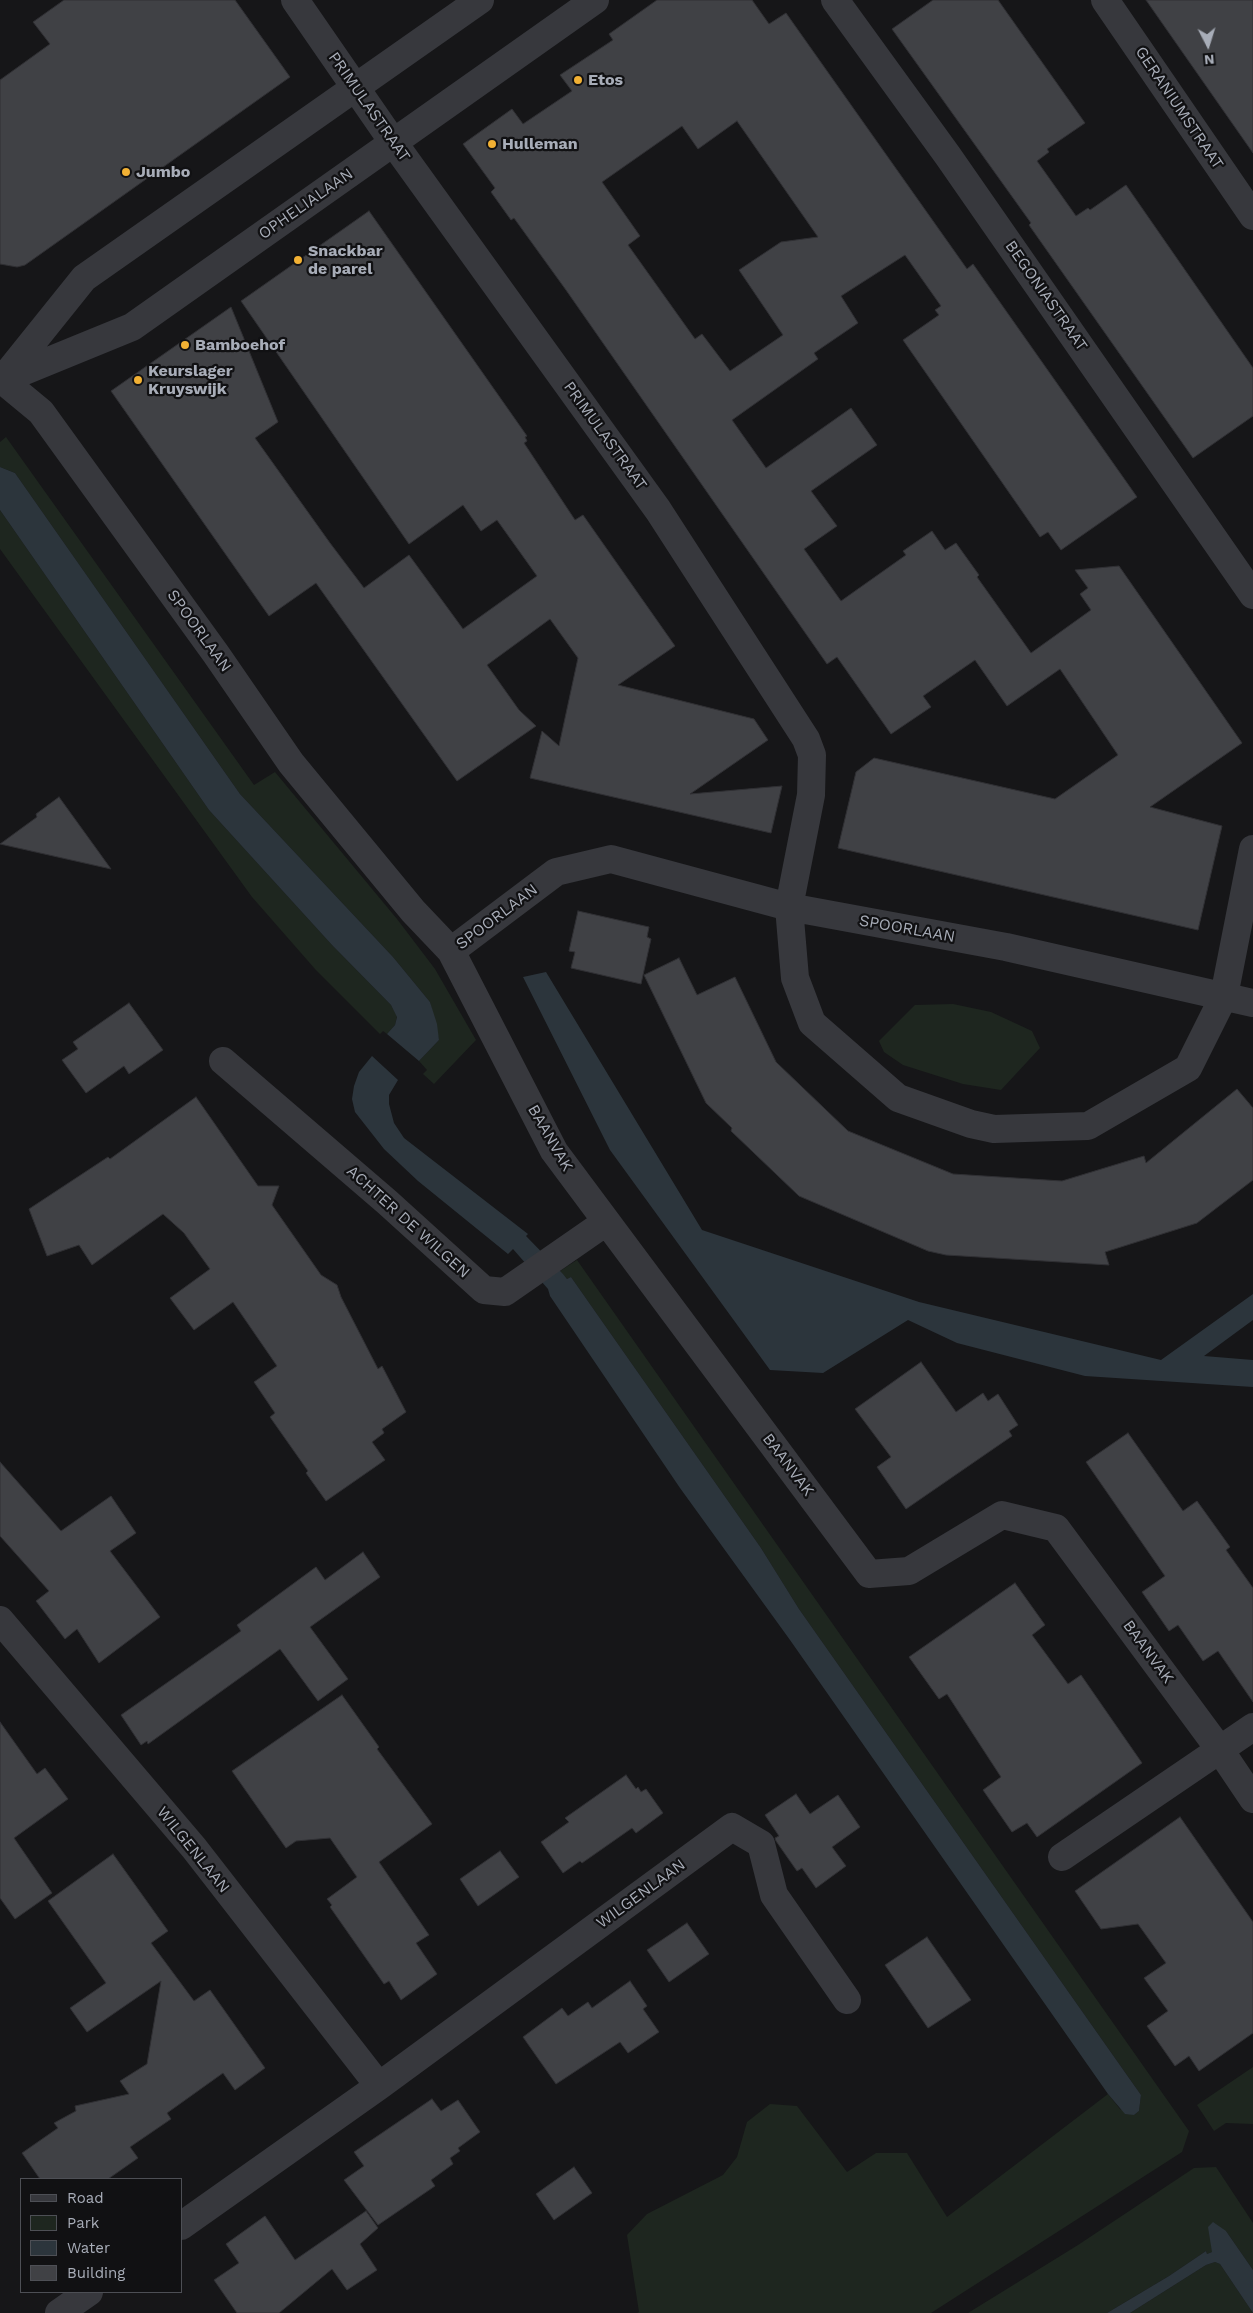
<!DOCTYPE html>
<html>
<head>
<meta charset="utf-8">
<style>
	body { margin:0 }
	#map { position:relative; width:1253px; height:2313px; overflow:hidden; background:#161618; font-family:"Work Sans",sans-serif }
	canvas { display:block }
	.legend { position:absolute; left:20px; top:2178px; width:162px; height:115px; box-sizing:border-box; background:#111113; border:1px solid #4d4f55; margin:0; padding:6px 9px; list-style:none; font-size:15px; color:#a8adb8 }
	.legend li { display:flex; align-items:center; gap:10px; height:25px }
	.legend b { width:25px; border:1px solid #4d4f55 }
	.north { position:absolute; left:1183px; top:20px; width:50px; height:50px; -webkit-text-stroke:4px #111113; paint-order:stroke; rotate:175deg; font-size:14px; font-weight:700; line-height:20px; text-align:center; color:#a8adb8 }
	.north::after { content:''; display:block; margin:auto; width:18px; height:22px; background:#a8adb8; clip-path:polygon(50% 0,100% 100%,50% 72%,0 100%) }
</style>
</head>
<body>
<div id="map">
<canvas width="1253" height="2313"></canvas>
<ul class="legend">
<li><b style="height:6px;background:#37383d"></b>Road</li>
<li><b style="height:14px;background:#1e261f"></b>Park</li>
<li><b style="height:14px;background:#2c353c"></b>Water</li>
<li><b style="height:14px;background:#404145"></b>Building</li>
</ul>
<div class="north">N</div>
</div>
<script>
const ctx = document.querySelector('canvas').getContext('2d');
ctx.lineJoin = 'round';
function fill(path, color) { ctx.fillStyle = color; ctx.fill(path, 'evenodd'); }
const toPath = rows => new Path2D(rows.map(r => 'M' + r).join(''));
function trace(path, color, width, dash) { ctx.strokeStyle = color; ctx.lineWidth = width; ctx.lineCap = dash ? 'butt' : 'round'; ctx.setLineDash(dash || []); ctx.stroke(path); }
function write(font, color, halo, rows, align = 'center') {
  ctx.font = font + ' "Work Sans",sans-serif'; ctx.lineWidth = 4.5; ctx.setLineDash([]); ctx.textBaseline = 'middle'; ctx.strokeStyle = halo; ctx.fillStyle = color; for (const [text, x, y, turn = 0] of rows) {
    ctx.save(); ctx.translate(x, y); ctx.rotate((+turn || 0) * Math.PI / 180); ctx.textAlign = isNaN(turn) ? turn : align; if (halo) ctx.strokeText(text, 0, 0); ctx.fillText(text, 0, 0); ctx.restore();
  }
}
const green = toPath([
	[6,437,254,785,275,772,397,919,435,969,476,1040,434,1084,423,1074,427,1070,419,1061,439,1040,430,1002,393,957,240,794,15,473,0,467,0,442],
	[0,510,209,810,332,945,391,1005,397,1016,395,1025,387,1034,383,1031,380,1034,315,969,252,897,0,549],
	[953,1004,991,1012,1032,1031,1040,1048,1001,1090,963,1084,903,1065,884,1052,879,1041,915,1005],
	[577,1260,1189,2131,1182,2152,931,2313,637,2313,639,2312,627,2235,647,2214,723,2175,737,2157,747,2122,770,2104,797,2106,847,2172,876,2153,907,2153,947,2217,1108,2094,1120,2109,1134,2115,1139,2111,1141,2095,799,1609,761,1548,571,1277,567,1279,560,1271],
	[1253,2067,1253,2124,1226,2123,1214,2131,1197,2105],
	[1216,2167,1253,2223,1253,2270,1226,2231,1212,2252,1207,2254,1206,2251,1169,2276,1107,2313,968,2313,1078,2245,1194,2168],
	[1215,2262,1220,2264,1253,2313,1130,2313,1206,2265]
]);
const water = toPath([
	[0,467,15,473,240,794,393,957,430,1002,437,1024,439,1040,419,1061,387,1034,395,1025,397,1017,391,1005,332,945,209,810,0,510],
	[546,972,702,1230,919,1302,1161,1360,1253,1294,1253,1320,1204,1356,1253,1360,1253,1387,1085,1376,957,1343,908,1320,823,1373,770,1370,610,1150,523,977],
	[372,1056,398,1080,389,1095,389,1104,394,1123,404,1138,528,1234,526,1236,563,1274,567,1279,571,1277,761,1548,799,1609,1129,2078,1141,2095,1139,2111,1134,2115,1125,2114,1108,2094,790,1640,680,1488,550,1296,548,1289,513,1249,508,1254,418,1181,384,1149,355,1112,352,1099,354,1086,359,1072],
	[1213,2222,1226,2231,1253,2270,1253,2313,1220,2264,1215,2262,1206,2265,1130,2313,1107,2313,1169,2276,1206,2251,1207,2254,1212,2252,1208,2227]
]);
const building = toPath([
	[64,0,235,0,290,77,25,265,17,267,0,264,0,80,50,44,33,22,64,0],
	[657,0,752,0,769,24,786,13,967,269,973,264,1137,497,1061,550,1048,532,1040,537,903,340,939,315,935,310,941,306,905,255,841,296,858,323,814,353,818,359,732,420,766,468,851,408,877,445,811,491,837,526,804,549,841,601,906,555,903,551,932,531,945,550,956,543,979,575,977,577,1031,653,1091,610,1080,594,1088,588,1075,570,1119,566,1242,743,1150,807,1222,826,1198,930,838,848,856,772,874,758,1055,799,1118,755,1060,669,1007,706,975,660,923,696,931,707,891,734,837,657,827,664,566,290,514,218,511,220,491,192,495,188,463,144,512,109,523,124,572,91,560,75,613,40,609,34,657,0],
	[737,121,818,237,781,242,739,270,783,335,730,371,702,334,695,339,628,245,640,236,602,182,682,126,698,149,737,121],
	[933,0,998,0,1085,123,1047,149,1049,152,1037,161,1076,216,1088,208,1090,210,1126,185,1253,368,1253,416,1193,458,1029,225,1031,223,892,29,933,0],
	[1146,0,1253,0,1253,153,1183,53,1146,0],
	[369,211,527,436,525,437,527,441,524,443,575,520,583,515,675,646,618,685,754,719,768,740,690,794,782,786,771,833,530,778,542,731,559,746,578,658,550,619,487,665,519,710,536,726,457,781,316,583,269,616,111,391,231,307,278,422,255,438,330,543,364,588,409,555,463,629,537,576,497,520,481,531,463,505,409,544,241,301,369,211],
	[59,797,111,869,0,844,37,817,36,814,59,797],
	[578,911,649,927,647,937,651,939,641,984,571,968,575,952,569,951,578,911],
	[679,958,697,995,735,977,776,1062,848,1131,953,1174,1062,1181,1144,1156,1146,1163,1237,1089,1253,1108,1253,1180,1197,1223,1105,1252,1109,1265,946,1255,928,1251,799,1196,731,1131,732,1128,706,1103,644,975,679,958],
	[129,1003,163,1050,129,1074,124,1066,86,1093,62,1060,78,1049,73,1042,129,1003],
	[196,1097,258,1186,279,1186,272,1205,321,1275,337,1285,341,1297,378,1369,382,1366,406,1412,382,1429,384,1433,372,1442,385,1460,326,1501,306,1473,308,1471,270,1417,275,1413,254,1382,277,1366,233,1302,194,1330,170,1298,210,1269,184,1233,163,1214,92,1265,79,1245,47,1256,29,1209,108,1157,110,1159,196,1097],
	[921,1362,956,1412,983,1393,988,1401,998,1394,1018,1425,1009,1431,1012,1436,906,1509,877,1467,891,1457,855,1409,921,1362],
	[1128,1433,1183,1511,1197,1501,1230,1547,1226,1550,1253,1588,1253,1702,1218,1651,1203,1661,1178,1625,1169,1631,1142,1592,1165,1576,1086,1462,1128,1433],
	[0,1462,61,1531,111,1496,136,1533,110,1551,160,1617,99,1663,77,1629,65,1639,36,1601,49,1591,0,1536,0,1462],
	[363,1552,380,1577,310,1627,348,1679,318,1701,280,1649,148,1744,147,1741,141,1745,121,1715,241,1631,237,1625,316,1567,325,1580,363,1552],
	[1015,1583,1045,1625,1032,1635,1068,1684,1081,1675,1142,1763,1037,1837,1027,1823,1012,1832,983,1790,1001,1777,947,1694,939,1699,909,1657,1015,1583],
	[342,1695,379,1747,377,1749,432,1824,379,1862,429,1935,416,1943,437,1974,401,2000,389,1981,384,1984,330,1907,332,1905,327,1899,357,1877,330,1838,296,1841,286,1848,232,1771,342,1695],
	[0,1722,37,1774,45,1768,68,1799,14,1838,52,1893,15,1919,0,1898,0,1722],
	[626,1775,636,1789,638,1787,641,1792,646,1789,663,1813,636,1833,632,1828,582,1863,580,1861,563,1873,541,1842,569,1822,565,1818,626,1775],
	[796,1794,810,1814,838,1795,860,1827,832,1847,846,1866,816,1888,802,1868,797,1871,776,1841,775,1838,779,1836,765,1815,796,1794],
	[1180,1817,1253,1922,1253,2033,1199,2071,1189,2056,1175,2066,1147,2026,1168,2011,1144,1978,1166,1963,1138,1924,1101,1929,1075,1891,1180,1817],
	[500,1851,519,1877,478,1906,460,1879,500,1851],
	[113,1854,168,1931,151,1943,194,2001,210,1990,265,2068,235,2090,223,2073,167,2113,171,2119,130,2147,138,2158,108,2179,40,2179,22,2153,58,2128,54,2123,76,2111,75,2106,129,2094,120,2081,147,2064,161,1981,87,2032,70,2008,106,1983,48,1901,113,1854],
	[687,1923,709,1954,669,1982,647,1950,687,1923],
	[927,1937,971,2000,928,2028,885,1965,927,1937],
	[630,1981,647,2006,643,2009,659,2032,628,2053,620,2042,556,2084,523,2037,562,2008,568,2016,588,2002,592,2008,630,1981],
	[432,2099,441,2111,458,2100,480,2132,458,2148,460,2151,450,2158,453,2164,431,2180,435,2186,378,2225,344,2180,364,2166,354,2152,432,2099],
	[574,2167,592,2193,554,2220,536,2194,574,2167],
	[366,2211,378,2228,360,2244,377,2270,347,2290,332,2269,279,2313,237,2313,214,2280,239,2263,226,2244,265,2216,295,2260,366,2211]
]);
const minor = toPath([
	[295,0,393,142,658,510,806,739,812,755,811,795,789,907,795,978,812,1023,898,1098,971,1124,994,1129,1088,1126,1188,1068,1224,996,1253,849],
	[835,0,948,156,1253,595],
	[1105,0,1253,216],
	[0,378,41,412,216,654,291,763,413,911,451,951,554,1151,869,1574,909,1571,1002,1515,1056,1528,1220,1750,1253,1799],
	[3,379,84,278,480,0],
	[0,381,132,327,595,0],
	[451,951,556,872,611,859,789,907,1006,947,1253,1003],
	[223,1061,387,1202,484,1290,505,1292,606,1222],
	[0,1620,194,1848,379,2086],
	[1062,1857,1253,1727],
	[181,2226,379,2086,732,1827,761,1844,774,1895,847,2000],
	[59,2313,89,2292]
]);
const markers = [
	[578,80,5,"#f2b134"],
	[492,144,5,"#f2b134"],
	[126,172,5,"#f2b134"],
	[298,260,5,"#f2b134"],
	[185,345,5,"#f2b134"],
	[138,380,5,"#f2b134"]
];
const poiNames = [
	["Etos",588,80],
	["Hulleman",502,144],
	["Jumbo",136,172],
	["Snackbar",308,251],
	["de parel",308,269],
	["Bamboehof",195,345],
	["Keurslager",148,371],
	["Kruyswijk",148,389]
];
const streetNames = [
	["PRIMULASTRAAT",369,107,55],
	["GERANIUMSTRAAT",1179,108,56],
	["OPHELIALAAN",306,204,-35],
	["BEGONIASTRAAT",1046,296,55],
	["PRIMULASTRAAT",605,436,54],
	["SPOORLAAN",199,631,54],
	["SPOORLAAN",497,917,-37],
	["SPOORLAAN",907,929,10],
	["BAANVAK",550,1138,60],
	["ACHTER DE WILGEN",408,1222,42],
	["BAANVAK",788,1465,53],
	["BAANVAK",1148,1652,54],
	["WILGENLAAN",193,1850,51],
	["WILGENLAAN",641,1894,-36]
];
fill(green, '#1e261f');
fill(water, '#2c353c');
fill(building, '#404145');
trace(building, '#303034', 1);
trace(minor, '#37383d', 28);
for (const [x, y, r, color] of markers) { const dot = new Path2D(); dot.arc(x, y, r, 0, 2 * Math.PI); ctx.fillStyle = color; ctx.fill(dot); trace(dot, '#111113', 2); }
write('bold 16px', '#a8adb8', '#111113', poiNames, 'left');
write('16px', '#a8adb8', '#111113', streetNames);
</script>
</body>
</html>
